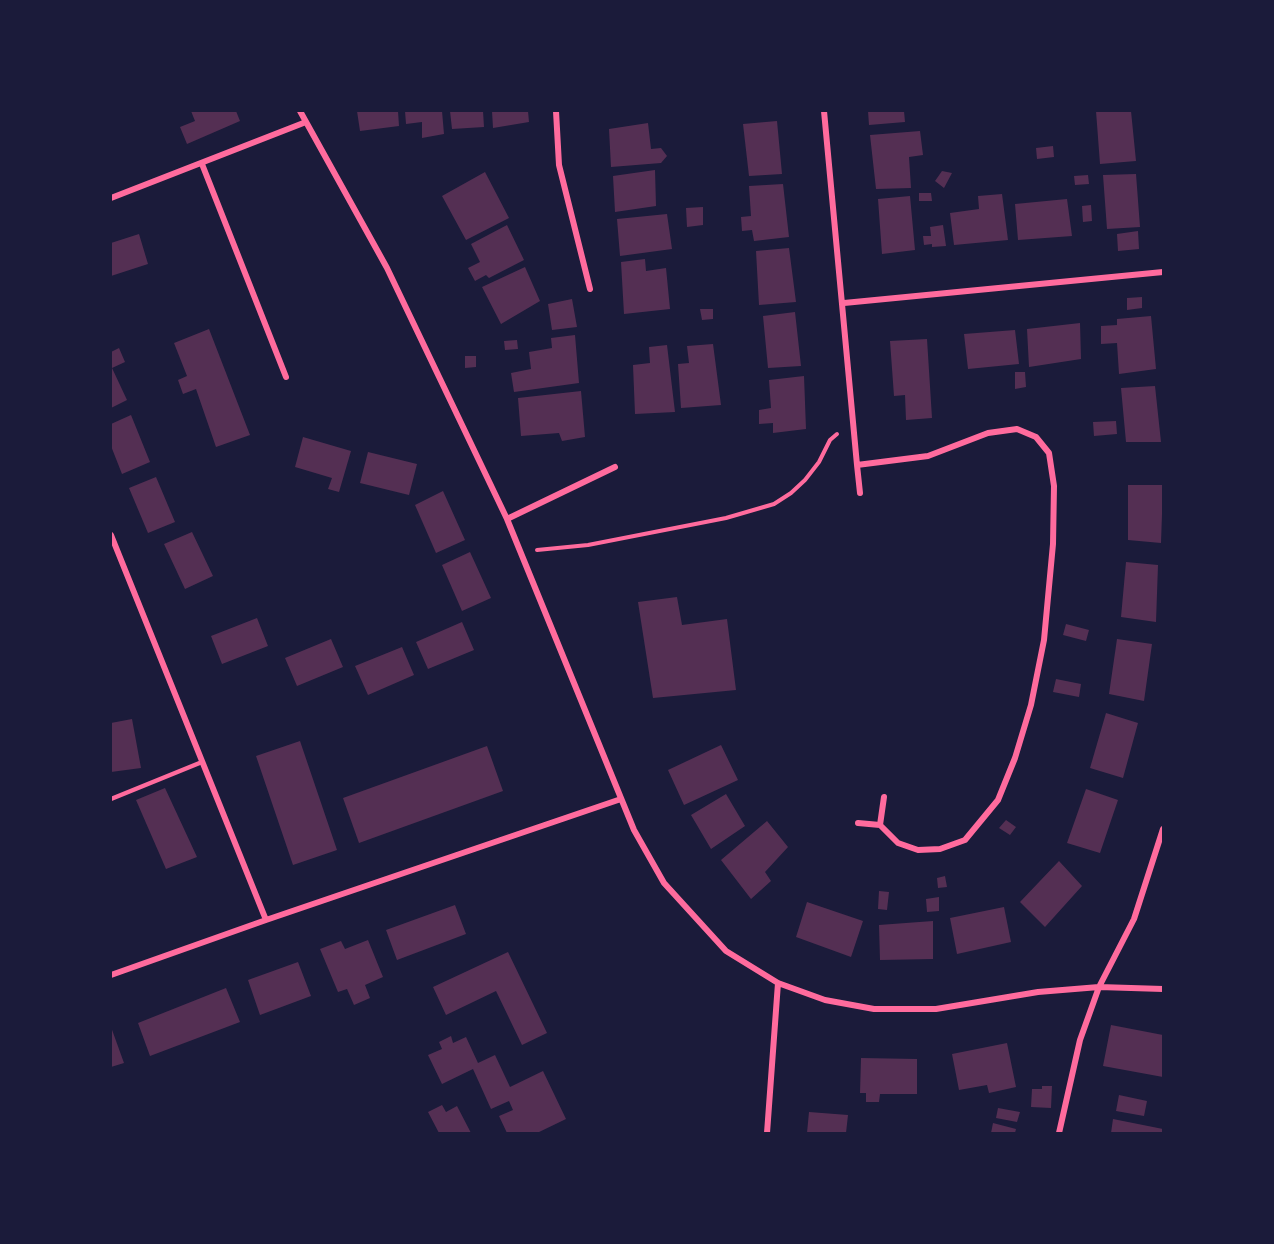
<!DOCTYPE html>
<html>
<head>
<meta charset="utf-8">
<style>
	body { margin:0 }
	#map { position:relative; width:1274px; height:1244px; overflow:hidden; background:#1b1b3a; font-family:"Roboto Condensed",sans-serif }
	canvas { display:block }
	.frame { position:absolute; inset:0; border:112px solid #1b1b3a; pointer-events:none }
</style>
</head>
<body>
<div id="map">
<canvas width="1274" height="1244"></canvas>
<div class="frame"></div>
</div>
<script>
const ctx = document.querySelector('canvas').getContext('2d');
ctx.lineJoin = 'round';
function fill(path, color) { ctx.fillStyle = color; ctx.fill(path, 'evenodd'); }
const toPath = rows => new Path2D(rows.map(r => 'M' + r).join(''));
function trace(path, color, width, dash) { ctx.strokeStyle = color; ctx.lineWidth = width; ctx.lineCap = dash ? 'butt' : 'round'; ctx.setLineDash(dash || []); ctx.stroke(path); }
const building = toPath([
	[191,111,236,111,240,121,187,144,180,127,195,121],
	[357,111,398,111,399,126,360,131],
	[405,111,442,111,444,134,422,138,422,122,406,124],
	[450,111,483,111,484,127,452,129],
	[492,111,528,111,529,122,493,128],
	[868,111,904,111,905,122,869,125],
	[1096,111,1131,111,1136,161,1100,164],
	[777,121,782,174,749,176,743,124],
	[648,123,651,149,661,148,667,156,661,163,611,167,609,129],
	[920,131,923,155,909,157,911,188,876,189,870,135],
	[1053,146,1054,157,1037,159,1036,148],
	[655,170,656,206,615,212,613,176],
	[942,171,952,173,944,188,935,181],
	[485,172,509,218,466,240,442,196],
	[1136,174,1140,227,1107,229,1103,175],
	[1088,175,1089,184,1075,185,1074,176],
	[783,184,789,237,754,241,752,230,742,231,741,217,751,216,749,186],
	[919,193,931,193,932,201,919,201],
	[1002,194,1008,240,954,245,950,213,979,209,978,196],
	[910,196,915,250,882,254,878,199],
	[1067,199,1072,236,1018,240,1015,204],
	[1091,205,1092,221,1083,222,1082,206],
	[703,207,703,225,687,227,686,208],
	[667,214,672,249,620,256,617,219],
	[507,225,524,260,489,278,486,275,475,281,468,268,480,262,471,244],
	[943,225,946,246,932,247,932,244,924,245,923,236,931,236,930,227],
	[1138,231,1139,249,1118,251,1117,234],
	[139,234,148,264,111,276,111,243],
	[789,248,796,302,759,305,756,251],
	[645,259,646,271,666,268,670,309,624,314,621,262],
	[525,267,540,301,501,324,482,287],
	[1142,297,1142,308,1127,310,1127,298],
	[572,299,577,327,552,330,548,304],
	[700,309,713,309,713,319,702,320],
	[795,312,801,366,768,368,763,316],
	[1151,316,1156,369,1119,374,1117,343,1101,344,1101,326,1117,325,1117,319],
	[1080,323,1081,359,1029,367,1027,329],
	[209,329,250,435,216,447,196,389,183,394,178,380,187,376,174,343],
	[1015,330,1019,364,968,369,964,334],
	[575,335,579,383,514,392,511,373,531,369,529,352,552,348,551,338],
	[927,339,932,418,906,420,905,395,894,396,890,341],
	[517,340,518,349,505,350,504,341],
	[713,344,721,405,681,408,678,364,689,363,687,346],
	[667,345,675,412,635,414,633,365,650,363,649,347],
	[119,348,125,362,112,368,127,400,111,408,111,352],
	[465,356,476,356,476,367,465,368],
	[1015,372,1025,372,1026,387,1015,389],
	[804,376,806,429,773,433,773,423,759,424,759,410,771,408,769,380],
	[1155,386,1161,442,1126,442,1121,388],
	[581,391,585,437,562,441,559,433,521,436,518,398],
	[131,415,150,462,122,474,111,446,111,424],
	[1116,421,1117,434,1094,436,1093,422],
	[303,437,351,451,339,492,328,489,332,478,295,467],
	[368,452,417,464,409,495,360,483],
	[156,477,175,522,148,533,129,488],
	[1128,485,1163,485,1161,543,1128,540],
	[443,491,465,540,436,553,415,505],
	[192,532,213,576,185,589,164,544],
	[470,552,491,598,462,611,442,565],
	[1126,562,1158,565,1156,622,1121,617],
	[677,597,682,625,727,619,736,690,653,698,638,602],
	[257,618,268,646,222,664,211,636],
	[462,622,474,650,428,669,416,642],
	[1066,624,1089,630,1086,641,1063,635],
	[331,639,343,667,297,686,285,658],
	[1117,639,1152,644,1144,701,1109,694],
	[402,647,414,675,368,695,355,666],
	[1056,679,1081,684,1079,697,1053,692],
	[1106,713,1138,723,1123,778,1090,768],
	[132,719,141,768,111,772,111,723],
	[300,741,337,850,293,865,256,756],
	[721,745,738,780,684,805,668,770],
	[487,746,503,791,359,843,343,798],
	[165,788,197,857,166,869,136,800],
	[1086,789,1118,800,1100,853,1067,843],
	[726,794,745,826,711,849,691,815],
	[1006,820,1016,827,1010,835,999,828],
	[767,821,788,847,765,872,771,881,751,899,721,860],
	[1059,861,1082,886,1045,927,1020,902],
	[945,876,947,887,938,888,937,878],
	[879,891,889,892,887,910,878,909],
	[939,897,939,911,927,912,926,899],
	[807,902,863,921,851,957,796,937],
	[455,905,466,934,397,960,386,930],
	[1004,907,1011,942,957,954,950,918],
	[933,921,933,959,880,960,879,925],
	[368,940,383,977,365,985,370,998,354,1005,347,989,338,992,320,949,341,941,345,949],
	[508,952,547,1033,522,1045,496,991,446,1015,433,987],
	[298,962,311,996,260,1015,248,980],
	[226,988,240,1022,150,1056,138,1023],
	[1111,1025,1163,1035,1163,1077,1103,1066],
	[111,1027,124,1063,111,1067],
	[451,1036,453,1043,466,1037,478,1063,495,1055,510,1087,543,1071,566,1119,537,1133,507,1133,499,1116,513,1110,509,1101,491,1109,473,1069,442,1084,428,1055,442,1049,439,1042],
	[1007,1043,1016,1087,989,1093,987,1085,959,1090,952,1054],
	[861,1058,917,1059,917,1094,880,1094,879,1102,866,1102,866,1093,860,1093],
	[1042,1086,1052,1086,1051,1108,1031,1107,1032,1089,1042,1089],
	[1119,1095,1147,1101,1144,1116,1116,1111],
	[442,1105,446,1112,457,1106,471,1133,439,1133,428,1112],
	[998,1108,1020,1112,1017,1122,996,1118],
	[809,1112,848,1115,846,1133,807,1133],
	[1113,1119,1163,1129,1163,1133,1111,1133],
	[993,1123,1016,1129,1015,1133,991,1133]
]);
const path = toPath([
	[537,550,588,545,726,518,774,504,791,493,805,480,819,462,830,440,837,434]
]);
const service = toPath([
	[111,799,202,762]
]);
const minor = toPath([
	[300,111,387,268,507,519,634,830,664,883,726,951,778,983,825,1000,874,1009,936,1009,1038,992,1099,987,1163,989],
	[556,111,559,165,590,289],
	[824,111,857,465,928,456,988,433,1017,429,1036,437,1049,453,1054,486,1053,544,1044,640,1031,705,1015,758,998,800,965,840,940,849,918,850,898,843,880,825,884,797],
	[202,164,286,377],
	[111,198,306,122],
	[844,303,1163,272],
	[857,465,860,493],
	[507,519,615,467],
	[111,535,266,920],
	[858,823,880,825],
	[111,975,266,920,621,799],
	[767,1133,778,983],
	[1059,1133,1080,1040,1099,987,1134,919,1163,829]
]);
fill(building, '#542f53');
trace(path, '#ff6b9d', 4);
trace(service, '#ff6b9d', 4.5);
trace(minor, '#ff6b9d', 6);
</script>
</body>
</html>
